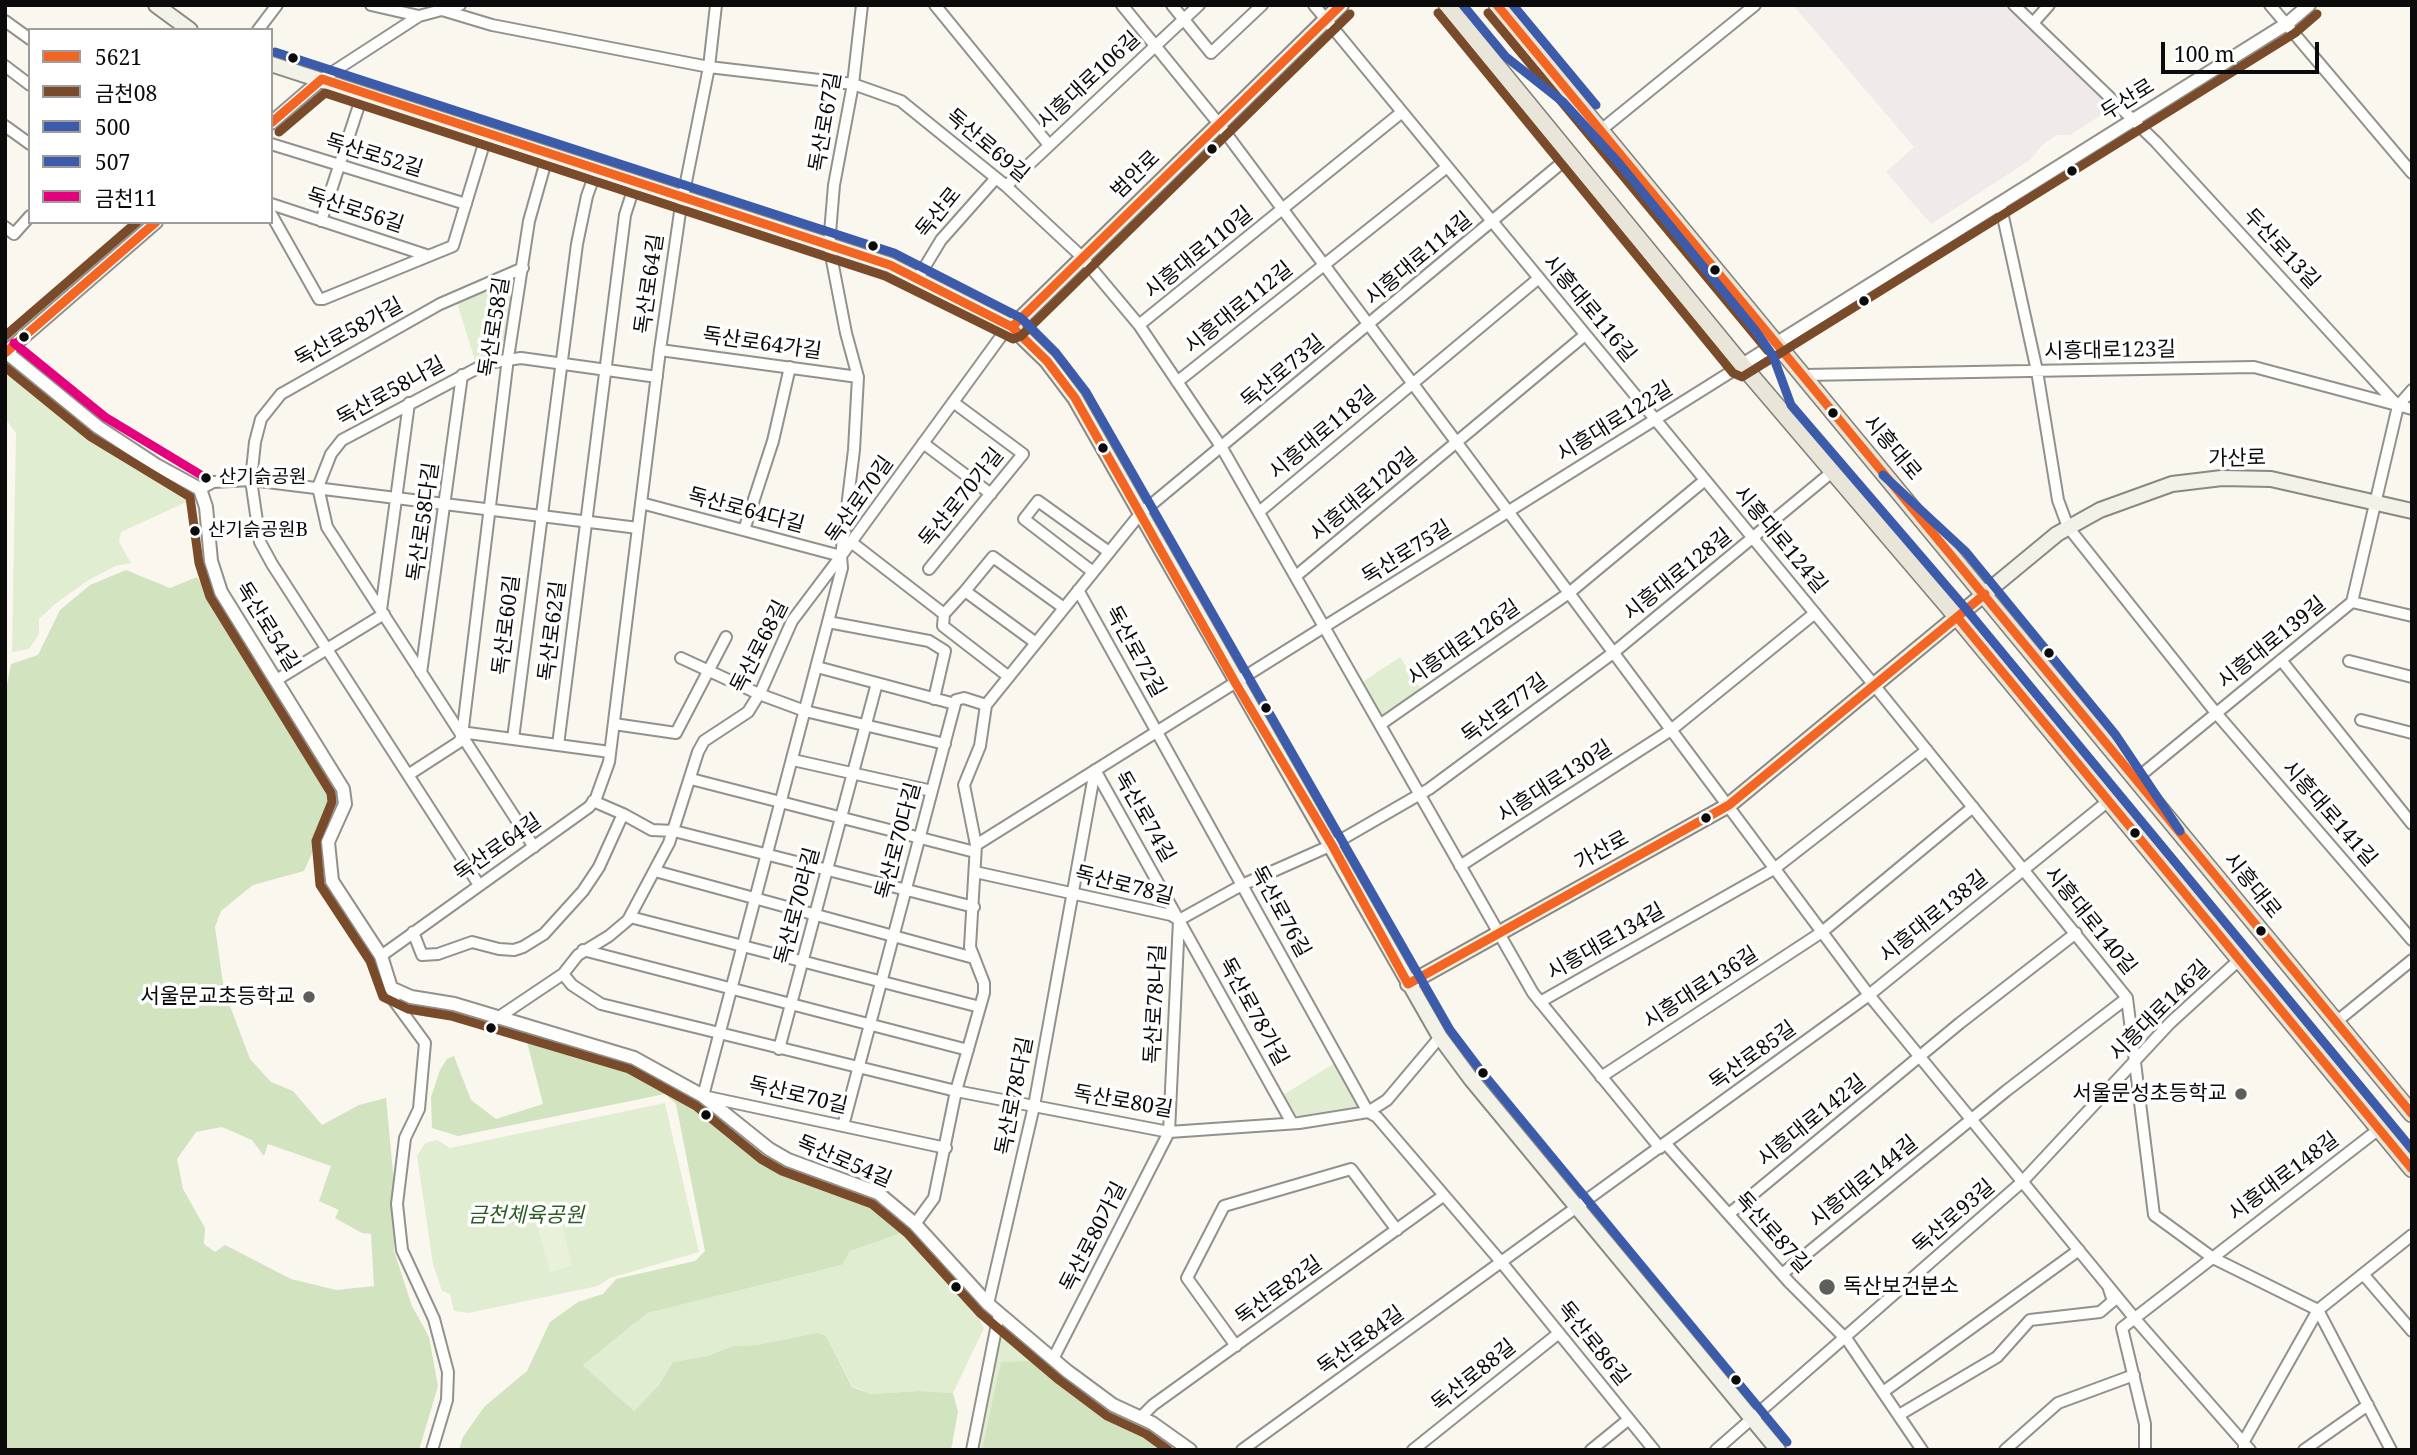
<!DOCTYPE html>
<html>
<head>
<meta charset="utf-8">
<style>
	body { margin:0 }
	#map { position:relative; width:2417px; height:1455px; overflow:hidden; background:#f9f7ee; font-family:"Noto Serif","Noto Sans KR",serif }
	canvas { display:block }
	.frame { position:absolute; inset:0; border:7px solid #0b0b0b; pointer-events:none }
	.legend { position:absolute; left:28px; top:28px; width:245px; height:196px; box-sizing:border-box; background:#fff; border:2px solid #9d9d9d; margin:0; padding:9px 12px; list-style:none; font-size:21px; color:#0b0b0b }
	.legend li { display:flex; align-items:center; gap:14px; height:35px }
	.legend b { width:35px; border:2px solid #9d9d9d }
	.scale { position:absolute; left:2161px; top:42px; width:158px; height:32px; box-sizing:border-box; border:4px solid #0b0b0b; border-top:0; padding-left:9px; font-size:21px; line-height:24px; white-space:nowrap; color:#0b0b0b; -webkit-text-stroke:5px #fff; paint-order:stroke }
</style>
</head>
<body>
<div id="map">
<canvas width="2417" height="1455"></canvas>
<div class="frame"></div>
<ul class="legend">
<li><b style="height:9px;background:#f26522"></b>5621</li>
<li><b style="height:9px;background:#7a4b2a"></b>금천08</li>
<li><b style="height:9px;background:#3d5bab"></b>500</li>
<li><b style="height:9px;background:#3d5bab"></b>507</li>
<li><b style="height:9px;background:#e5007d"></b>금천11</li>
</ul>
<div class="scale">100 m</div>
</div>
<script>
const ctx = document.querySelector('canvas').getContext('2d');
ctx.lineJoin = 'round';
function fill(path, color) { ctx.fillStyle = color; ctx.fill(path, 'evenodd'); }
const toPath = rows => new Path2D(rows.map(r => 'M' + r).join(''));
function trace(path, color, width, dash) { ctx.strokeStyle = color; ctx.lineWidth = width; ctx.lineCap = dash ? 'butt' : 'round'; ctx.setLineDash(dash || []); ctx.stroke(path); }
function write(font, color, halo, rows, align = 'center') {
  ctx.font = font + ' "Noto Serif","Noto Sans KR",serif'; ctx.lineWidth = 7; ctx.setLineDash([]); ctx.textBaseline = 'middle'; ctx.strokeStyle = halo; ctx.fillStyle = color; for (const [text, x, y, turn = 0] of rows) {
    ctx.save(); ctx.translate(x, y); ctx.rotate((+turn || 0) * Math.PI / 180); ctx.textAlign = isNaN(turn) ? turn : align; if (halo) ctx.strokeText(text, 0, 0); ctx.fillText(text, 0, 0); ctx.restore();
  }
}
const industrial = toPath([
	[1793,5,2004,5,2106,101,2109,110,2070,135,2057,135,2042,145,2030,160,1931,224,1886,172,1914,147]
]);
const green = toPath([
	[522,274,508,358,477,367,455,296],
	[5,372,13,372,103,442,193,499,121,532,119,542,131,563,115,566,87,581,55,604,39,619,39,634,29,649,12,652,16,433,5,418],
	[1400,657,1422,691,1382,718,1361,683],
	[1335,1063,1360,1106,1296,1116,1283,1095],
	[665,1103,699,1252,610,1278,598,1286,468,1313,454,1311,450,1294,442,1291,433,1264,417,1156,425,1143,437,1140,450,1148],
	[910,1230,975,1311,984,1328,953,1393,919,1391,871,1394,852,1386,826,1336,817,1333,757,1345,733,1346,707,1356,673,1362,659,1385,634,1411,583,1365,646,1313,842,1265,850,1251],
	[1002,1330,1106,1407,1177,1450,978,1450]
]);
const forest = toPath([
	[126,570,170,588,197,577,332,788,322,831,304,871,253,885,221,911,215,927,224,990,250,1059,271,1082,293,1091,322,1125,359,1105,386,1098,394,1183,394,1251,412,1306,429,1337,438,1386,419,1450,5,1450,5,695,11,664,38,655,60,610,90,585],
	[222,1127,252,1140,264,1156,268,1144,331,1166,319,1201,339,1210,335,1218,362,1233,371,1234,374,1286,336,1290,291,1279,225,1245,215,1252,204,1244,205,1228,183,1189,177,1159,196,1132],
	[527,1042,552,1044,661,1077,776,1169,879,1206,910,1230,850,1251,842,1265,647,1313,583,1365,634,1411,659,1385,673,1362,707,1356,733,1346,757,1345,817,1333,826,1336,852,1387,871,1394,919,1391,953,1393,958,1412,951,1450,459,1450,463,1437,484,1407,527,1371,550,1322,578,1302,603,1294,616,1279,695,1261,705,1251,676,1104,665,1094,458,1136,432,1128,431,1097,440,1070,447,1059,454,1056,471,1100,496,1119,543,1104],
	[1039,1361,1116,1426,1139,1430,1172,1450,982,1450,1001,1362]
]);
const pitch = toPath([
	[561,1219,572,1266,550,1272,537,1224]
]);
const minor = toPath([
	[371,5,419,16],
	[935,5,1049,145],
	[1122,5,1219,124,1869,995,2136,1320,2250,1450],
	[1172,5,1211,53,1262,5],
	[1314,5,1874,685,2127,998,2154,1215,2213,1258,2318,1310,2391,1450],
	[2014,5,2156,142,2397,405],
	[2270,5,2412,173],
	[442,10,492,25,709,67,853,84,901,101,1006,186,1082,257,1139,325,1222,448,1533,993,1660,1148],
	[5,21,30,39],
	[2033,23,2049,5],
	[258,30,277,5],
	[5,66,30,85],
	[322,79,419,16,460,5],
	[5,126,30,144],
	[1601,130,1755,5],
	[271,144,466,204],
	[1006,186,1199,5],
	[2000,203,2037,371,2058,500,2068,527,2216,713,2412,940],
	[271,204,426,255],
	[271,214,319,299,323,299,453,246,487,134],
	[321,221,363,93],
	[5,227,14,234,30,216],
	[918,278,941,240,996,178],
	[1139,325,1402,112],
	[660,350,858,377],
	[1804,375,2254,367,2412,409],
	[1177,382,1447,167],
	[923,443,991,494],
	[200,489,213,482,251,480,638,528],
	[641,503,841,556],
	[1259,512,1539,278],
	[744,530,773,441,790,367],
	[851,542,944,614,943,626,1009,677],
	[929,569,1023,454,953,402],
	[1093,572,1024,519,1038,501,1109,552],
	[1296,576,1585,335],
	[1078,590,1368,1112,1377,1117,1502,1263,1654,1450],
	[965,591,993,557,1064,608],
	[2352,602,2412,616],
	[381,610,409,403],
	[944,614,965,591,1036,643],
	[828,622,929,641,945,651,934,699],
	[681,658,759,694,805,711,945,744],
	[2281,660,2412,824],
	[2349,661,2412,677],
	[817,667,955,704],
	[421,673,462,375],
	[278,679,384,614],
	[955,704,956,700,964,698,986,705],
	[2361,720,2412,733],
	[614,724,676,733,726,637],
	[1381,724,1569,593,1705,480],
	[462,736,508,358,529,221,548,154],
	[462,736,468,733,610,752],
	[513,739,577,244,587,196,597,168],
	[558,745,625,215,636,181],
	[793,760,932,791],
	[1095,770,1292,1123],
	[408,775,459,742,462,736],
	[691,779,975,852],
	[2136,779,2352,602,2398,406,2412,390],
	[593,801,623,814],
	[976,845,1742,365],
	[534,847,327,527,318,487,331,454,342,440,487,363,521,358,657,377],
	[1460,866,1671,730,1815,613],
	[655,871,974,958],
	[975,872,1171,915,1179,920,1242,885,1332,845,1429,789,1613,653,1832,472],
	[479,885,272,564,260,542,251,480,255,442,261,419,281,394,440,304,523,268],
	[630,917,980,1007],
	[413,932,422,955,438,954,472,942,499,949,514,950,523,947,544,934,583,891,599,867,623,814,652,830,674,831,974,907],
	[583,950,968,1050],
	[381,956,589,807,596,798,609,762,660,350,680,212,709,67,716,5],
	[563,974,572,985,601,1004,956,1091,1169,1132,1299,1123,1368,1112,1387,1100,1440,1037],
	[391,988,395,1002,425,1043,419,1109,405,1138,397,1204,402,1250,434,1319,448,1372,447,1400,432,1450],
	[1540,1002,1774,869,1927,750],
	[496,1019,563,974,578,955,609,936,628,920,669,843,698,752,704,741,748,712,761,691,792,621,841,556,854,450,858,377,846,333,829,245,834,185,853,84,862,5],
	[2336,1022,2412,960],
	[779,1049,877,683],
	[1601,1077,1822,932,1973,807],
	[843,1126,955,704],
	[1666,1144,1789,1282,1848,1341,1922,1450],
	[946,1148,703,1096,828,622,842,568,841,556,1002,335,1012,327],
	[1729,1214,1960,1023,2076,933],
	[915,1224,934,1198,956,1091,984,993,984,983,970,947,976,845,964,785,980,746,986,705,1140,514,1570,156],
	[1782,1274,2006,1091,2127,998],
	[2363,1274,2412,1331],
	[988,1304,1034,1106,1095,770],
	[1236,1346,1187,1278,1224,1206,1351,1169,1397,1230],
	[1053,1359,1169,1132,1179,920],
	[1883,1392,2079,1250],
	[1899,1415,1997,1357,2030,1320,2100,1312,2113,1301,2109,1289],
	[1140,1418,1153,1405,1443,1196],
	[2244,1448,2244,1441,2318,1310,2412,1235],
	[972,1450,999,1314],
	[1242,1450,1869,995,2107,802],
	[1413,1450,1559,1333],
	[1591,1450,1629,1419],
	[1716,1450,2022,1182,2170,1023,2239,960],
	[2005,1450,2058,1403,2134,1375],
	[2145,1450,2145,1424,2122,1328,2379,1129],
	[2304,1450,2368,1405]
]);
const tertiary = toPath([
	[271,123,322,79],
	[6,352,98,427,156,465,200,489,206,507,211,561,221,592,343,789,345,804,328,842,332,881,381,956,391,988,411,997,454,1004,634,1058,703,1096,769,1149,788,1160,878,1193,915,1224,988,1304,1067,1371,1113,1405,1152,1423,1190,1450],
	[5,353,156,222],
	[1742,365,2288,23,2309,5]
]);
const secondary = toPath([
	[156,5,190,30],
	[271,64,890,265,1012,327,1047,361,1075,398,1440,1037,1471,1079,1778,1450],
	[1012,327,1341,5],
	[1408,984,1729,805,2057,534,2100,510,2172,484,2222,478,2271,479,2412,511]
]);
const primary = toPath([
	[1447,5,1742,365,1957,617,2412,1169],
	[1497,5,2412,1114]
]);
const bus1 = toPath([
	[1497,5,2412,1114],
	[322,79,890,265,1012,327,1047,361,1075,398,1236,684,1332,845,1408,984,1729,805,1985,594],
	[271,123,322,79],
	[1012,327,1341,5],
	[5,353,156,222],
	[1957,617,2412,1169]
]);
const bus2 = toPath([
	[1438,13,1733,373,1742,377,2295,33,2317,14],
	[1488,13,1768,351],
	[279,132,325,93,885,276,1013,339,1021,336,1350,14],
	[5,336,137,222],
	[5,367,91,437,190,497,199,563,210,597,331,793,332,802,316,841,320,885,370,961,383,997,408,1009,451,1016,629,1069,696,1106,761,1159,782,1171,872,1204,907,1233,980,1313,1059,1380,1107,1416,1146,1434,1168,1450]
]);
const bus3 = toPath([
	[1463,5,1506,57,1563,102,1618,162,1755,330,1773,356,1791,405,1966,609,2412,1149],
	[1513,5,1596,105],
	[1883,475,1966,552,2115,734,2180,831]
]);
const bus4 = toPath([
	[275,52,894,253,1021,318,1056,353,1086,392,1450,1030,1481,1071,1787,1442]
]);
const bus5 = toPath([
	[14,343,105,417,206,478]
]);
const markers = [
	[293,58,6,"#0b0b0b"],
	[1212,149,6,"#0b0b0b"],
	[2072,171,6,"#0b0b0b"],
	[873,246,6,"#0b0b0b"],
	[1715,270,6,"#0b0b0b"],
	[1864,301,6,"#0b0b0b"],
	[24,337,6,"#0b0b0b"],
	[1833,413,6,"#0b0b0b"],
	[1103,448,6,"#0b0b0b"],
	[206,478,6,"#0b0b0b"],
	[195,531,6,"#0b0b0b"],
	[2049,653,6,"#0b0b0b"],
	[1266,708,6,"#0b0b0b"],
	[1706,818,6,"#0b0b0b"],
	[2135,833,6,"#0b0b0b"],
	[2261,931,6,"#0b0b0b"],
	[309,997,7,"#5e5e5a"],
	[491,1028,6,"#0b0b0b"],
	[1483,1073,6,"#0b0b0b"],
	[2241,1094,7,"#5e5e5a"],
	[706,1115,6,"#0b0b0b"],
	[956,1287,6,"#0b0b0b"],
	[1827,1287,9,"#5e5e5a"],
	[1736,1380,6,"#0b0b0b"]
];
const busNames = [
	["산기슭공원",219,478],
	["산기슭공원B",208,531]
];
const streetNames = [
	["시흥대로106길",1089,81,-43],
	["두산로",2128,100,-32],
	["독산로67길",826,122,-80],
	["독산로69길",987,146,40],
	["독산로52길",374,156,17],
	["범안로",1136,175,-44],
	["독산로56길",355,211,18],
	["독산로",939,213,-51],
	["두산로13길",2281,249,47],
	["시흥대로110길",1199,253,-39],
	["시흥대로114길",1419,259,-40],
	["독산로64길",650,284,-82],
	["시흥대로112길",1239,308,-39],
	["시흥대로116길",1589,309,50],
	["독산로58길",495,327,-81],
	["독산로58가길",349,333,-29],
	["독산로64가길",762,344,8],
	["시흥대로123길",2110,351,-1],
	["독산로73길",1283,372,-40],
	["독산로58나길",391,392,-29],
	["시흥대로122길",1615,422,-32],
	["시흥대로118길",1323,433,-40],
	["시흥대로",1892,448,50],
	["가산로",2237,459,-1],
	["시흥대로120길",1364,495,-40],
	["독산로70가길",962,498,-51],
	["독산로70길",860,500,-55],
	["독산로64다길",746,511,15],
	["독산로58다길",424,522,-82],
	["시흥대로124길",1780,540,50],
	["독산로75길",1407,553,-32],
	["시흥대로128길",1678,575,-39],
	["독산로60길",507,625,-83],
	["독산로54길",267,627,58],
	["독산로62길",553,631,-83],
	["시흥대로126길",1464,643,-35],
	["시흥대로139길",2272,643,-39],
	["독산로68길",760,647,-63],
	["독산로72길",1135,652,61],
	["독산로77길",1505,709,-37],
	["시흥대로130길",1555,782,-33],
	["시흥대로141길",2329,814,49],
	["독산로74길",1144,817,60],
	["독산로70다길",899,841,-75],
	["독산로64길",498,848,-35],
	["가산로",1602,851,-29],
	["독산로78길",1124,886,14],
	["시흥대로",2252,886,51],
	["독산로70라길",798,906,-75],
	["독산로76길",1280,912,61],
	["시흥대로138길",1934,917,-39],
	["시흥대로140길",2090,921,51],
	["시흥대로134길",1606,942,-30],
	["시흥대로136길",1701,988,-33],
	["독산로78나길",1156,1004,-87],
	["시흥대로146길",2160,1011,-45],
	["독산로78가길",1253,1012,61],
	["독산로85길",1753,1056,-36],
	["독산로70길",798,1096,13],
	["독산로78다길",1015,1096,-79],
	["독산로80길",1123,1102,10],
	["시흥대로142길",1812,1121,-39],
	["독산로54길",844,1162,23],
	["시흥대로148길",2284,1177,-37],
	["시흥대로144길",1864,1182,-39],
	["독산로93길",1954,1217,-41],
	["독산로87길",1772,1233,48],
	["독산로80가길",1094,1237,-63],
	["독산로82길",1279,1291,-36],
	["독산로84길",1361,1341,-36],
	["독산로86길",1593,1344,51],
	["독산로88길",1474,1376,-39]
];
const poiNames = [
	["서울문교초등학교",295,997],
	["서울문성초등학교",2227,1094],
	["독산보건분소",1843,1287,"left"]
];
const parkNames = [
	["금천체육공원",526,1216]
];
fill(industrial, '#f0eaeb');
fill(green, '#e1edd0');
fill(forest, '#d1e3bf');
fill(pitch, '#eaf1da');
trace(minor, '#92918d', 14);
trace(tertiary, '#92918d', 16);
trace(secondary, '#898884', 18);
trace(primary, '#7f7f7a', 19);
trace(minor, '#fefefc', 10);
trace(tertiary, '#fefefc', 12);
trace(secondary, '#f3f2e8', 14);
trace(primary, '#e9e6d9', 16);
trace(bus1, '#f26522', 9);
trace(bus2, '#7a4b2a', 9);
trace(bus3, '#3d5bab', 9);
trace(bus4, '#3d5bab', 9);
trace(bus5, '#e5007d', 9);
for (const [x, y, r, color] of markers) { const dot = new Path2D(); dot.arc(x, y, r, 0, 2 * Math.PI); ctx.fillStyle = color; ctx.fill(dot); trace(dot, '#fff', 2.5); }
write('19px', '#0b0b0b', '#fff', busNames, 'left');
write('21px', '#0b0b0b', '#fff', streetNames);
write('21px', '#0b0b0b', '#fff', poiNames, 'right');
write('italic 21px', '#2c5c22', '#fff', parkNames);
</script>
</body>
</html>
